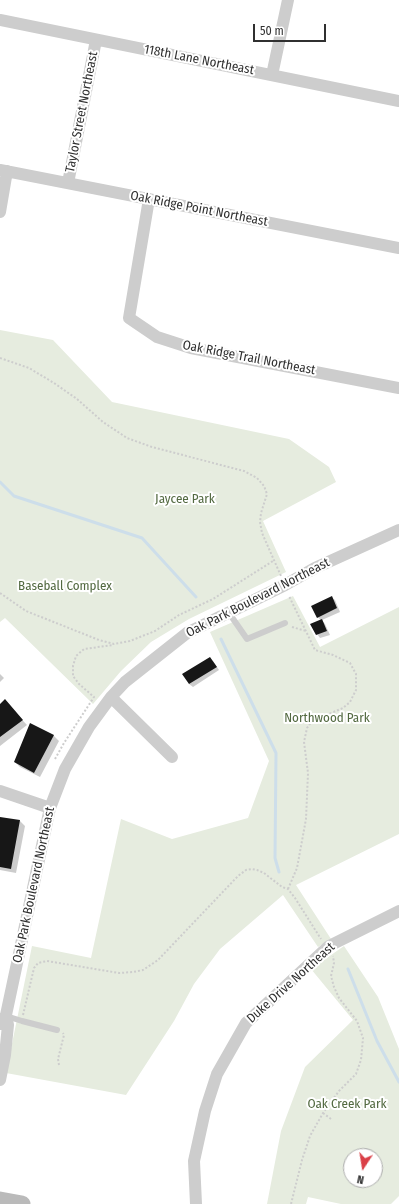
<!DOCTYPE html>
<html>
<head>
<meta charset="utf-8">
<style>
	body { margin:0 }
	#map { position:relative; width:399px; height:1204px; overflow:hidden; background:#fff; font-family:"Fira Sans Condensed",sans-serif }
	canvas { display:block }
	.north { position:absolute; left:343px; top:1148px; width:40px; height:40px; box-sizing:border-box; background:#fff; border:1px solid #acacac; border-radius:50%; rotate:192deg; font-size:11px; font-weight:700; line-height:16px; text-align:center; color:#303030 }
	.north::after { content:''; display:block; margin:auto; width:14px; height:18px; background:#da3f47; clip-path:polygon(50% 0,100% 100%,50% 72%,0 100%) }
	.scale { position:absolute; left:253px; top:24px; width:73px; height:18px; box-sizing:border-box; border:2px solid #303030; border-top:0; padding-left:5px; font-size:12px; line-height:14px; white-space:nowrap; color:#303030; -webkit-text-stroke:3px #fff; paint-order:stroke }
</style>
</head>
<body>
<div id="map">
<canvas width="399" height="1204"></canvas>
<div class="north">N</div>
<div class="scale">50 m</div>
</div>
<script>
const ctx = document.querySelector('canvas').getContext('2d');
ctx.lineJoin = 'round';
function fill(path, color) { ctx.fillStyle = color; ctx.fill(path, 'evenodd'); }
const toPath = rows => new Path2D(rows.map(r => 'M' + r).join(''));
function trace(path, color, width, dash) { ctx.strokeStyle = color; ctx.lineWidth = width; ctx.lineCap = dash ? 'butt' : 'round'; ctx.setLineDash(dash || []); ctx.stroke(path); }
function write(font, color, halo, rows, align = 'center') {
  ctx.font = font + ' "Fira Sans Condensed",sans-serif'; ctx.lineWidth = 4; ctx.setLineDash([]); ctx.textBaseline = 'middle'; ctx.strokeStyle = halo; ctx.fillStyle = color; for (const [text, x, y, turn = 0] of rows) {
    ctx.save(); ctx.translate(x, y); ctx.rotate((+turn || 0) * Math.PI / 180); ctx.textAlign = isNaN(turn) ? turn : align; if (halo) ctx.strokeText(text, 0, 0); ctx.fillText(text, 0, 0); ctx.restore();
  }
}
const green = toPath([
	[0,330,53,340,112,402,289,439,329,467,336,482,263,521,286,572,189,619,151,642,121,671,93,704,5,618,0,622],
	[293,596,320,647,399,607,399,834,296,885,331,939,318,947,283,895,220,949,194,984,174,1021,126,1095,6,1073,32,946,91,958,121,819,172,839,248,818,269,761,210,632],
	[344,946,378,997,399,1049,399,1196,391,1204,341,1204,308,1197,306,1204,267,1204,281,1131,305,1067,353,1020,311,969],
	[351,1156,375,1156,375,1180,351,1180]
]);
const shadow = toPath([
	[331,597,335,600,340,612,322,620,325,624,330,635,320,638,317,634,321,621,318,617],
	[213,661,219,670,193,687,189,684],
	[0,674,4,678,0,682],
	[0,705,9,706,27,725,0,746],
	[30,724,54,736,59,741,40,777,20,767,15,762],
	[0,818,20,821,25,826,16,873,0,870]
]);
const stream = toPath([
	[0,482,14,496,142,538,196,597],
	[221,639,276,753,275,858,279,872],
	[348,969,377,1041,399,1082]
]);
const building = toPath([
	[332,596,337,608,317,618,311,606],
	[322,619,327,631,316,635,310,624],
	[210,657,217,667,189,684,182,674],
	[5,699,23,720,0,737,0,704],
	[30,723,54,735,34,773,14,762],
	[0,817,20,820,11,869,0,867]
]);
const path = toPath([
	[0,358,29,368,54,383,77,399,103,422,127,438,152,447,244,471,257,478,264,486,267,494,261,513,260,522,262,533,281,576],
	[0,593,26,611,99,640,114,644,130,641,155,631,179,615,213,599,273,561],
	[292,627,306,631],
	[55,759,64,743,94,697,79,684,73,676,73,666,76,656,84,649,113,645],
	[288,889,297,868,306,819,308,773,304,742,307,728,312,721,343,708,350,702,356,690,356,674,350,663,333,655,315,650,289,596],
	[23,1015,34,968,38,963,47,961,119,973,133,972,143,970,158,960,238,876,246,870,252,869,257,870,264,873,282,887,288,889,295,898,321,939],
	[59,1065,58,1059,64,1035,63,1033],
	[323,1113,331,1119],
	[291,1204,302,1160,310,1136,323,1113,339,1091,356,1074,361,1060,363,1038,357,1021,339,998,334,987,331,976,334,963,333,956]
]);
const lane = toPath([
	[229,613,247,639,285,623],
	[6,1016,22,1021,57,1030]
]);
const street = toPath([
	[0,20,399,101],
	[272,75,288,0],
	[0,170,399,248],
	[68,183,96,40],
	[149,199,129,318,157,337,191,348,399,388],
	[0,212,7,171],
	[111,697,172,757],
	[0,791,50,808],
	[0,1024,6,1015,50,808,65,769,89,727,111,697,125,682,187,633,285,585,315,568,399,530],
	[0,1080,5,1055,8,1025,6,1015],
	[196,1204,194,1161,205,1111,217,1074,246,1023,329,946,399,911]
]);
const secondary = toPath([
	[0,1200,22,1204]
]);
const streetNames = [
	["118th Lane Northeast",199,60,11],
	["Taylor Street Northeast",82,112,-79],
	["Oak Ridge Point Northeast",199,209,11],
	["Oak Ridge Trail Northeast",249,358,11],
	["Oak Park Boulevard Northeast",258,598,-27],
	["Oak Park Boulevard Northeast",34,885,-78],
	["Duke Drive Northeast",291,983,-42]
];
const parkNames = [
	["Jaycee Park",185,499],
	["Baseball Complex",65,586],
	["Northwood Park",327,718],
	["Oak Creek Park",347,1104]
];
fill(green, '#e6ecdf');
fill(shadow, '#0003');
trace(stream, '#cddeea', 3);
fill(building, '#171717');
trace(path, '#cdcdcd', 2, [2, 2]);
trace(lane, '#cdcdcd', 6);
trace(street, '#cdcdcd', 12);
trace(secondary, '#bababa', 17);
write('13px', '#303030', '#fff', streetNames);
write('13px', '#526940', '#fff', parkNames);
</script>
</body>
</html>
